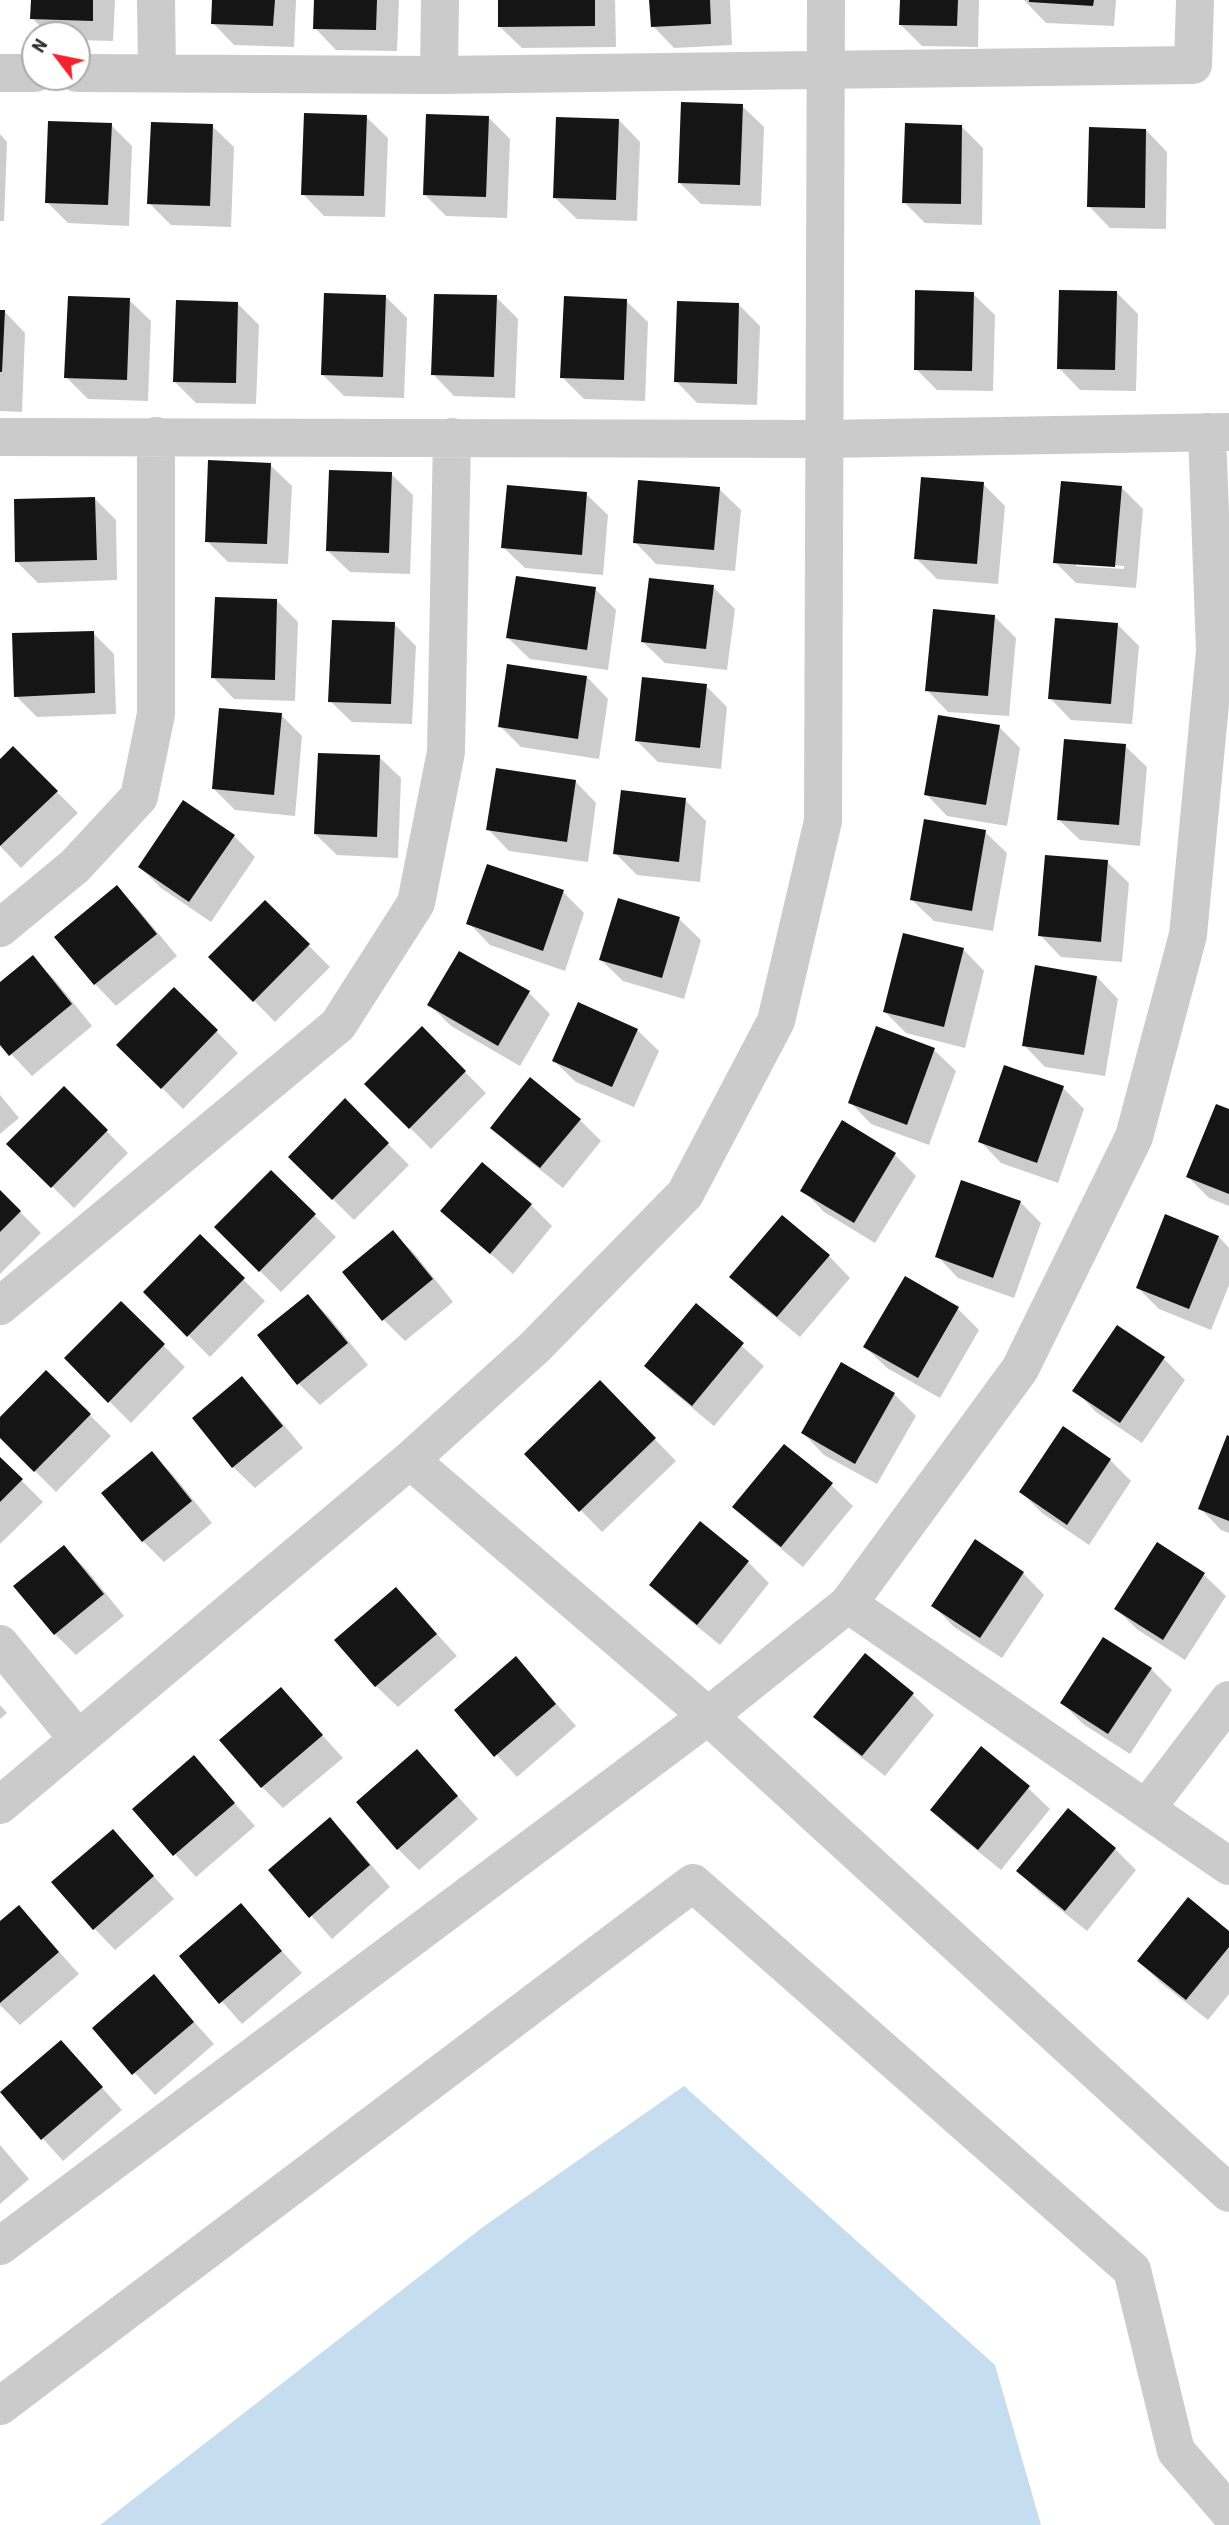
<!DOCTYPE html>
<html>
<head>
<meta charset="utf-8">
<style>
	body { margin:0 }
	#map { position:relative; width:1229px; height:2525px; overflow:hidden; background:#fff; font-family:"Roboto Condensed",sans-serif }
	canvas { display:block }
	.north { position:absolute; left:21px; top:21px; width:70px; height:70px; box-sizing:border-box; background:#fff; border:2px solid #ababab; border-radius:50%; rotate:302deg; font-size:19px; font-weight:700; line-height:28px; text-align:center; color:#2e2e2e }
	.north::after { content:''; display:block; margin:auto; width:24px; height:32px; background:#f2232e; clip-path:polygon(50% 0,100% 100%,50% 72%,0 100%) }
</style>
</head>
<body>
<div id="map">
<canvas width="1229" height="2525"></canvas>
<div class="north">N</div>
</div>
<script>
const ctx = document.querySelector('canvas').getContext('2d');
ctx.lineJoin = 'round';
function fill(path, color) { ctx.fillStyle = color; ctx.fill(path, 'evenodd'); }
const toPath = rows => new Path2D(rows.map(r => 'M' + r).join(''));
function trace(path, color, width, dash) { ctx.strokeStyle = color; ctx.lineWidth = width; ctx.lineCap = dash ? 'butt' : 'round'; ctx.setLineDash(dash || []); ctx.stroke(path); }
const water = toPath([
	[684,2086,995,2365,1041,2525,100,2525,483,2227]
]);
const shadow = toPath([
	[33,0,115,0,113,41,77,40,77,35,49,35,32,18],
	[214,0,296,0,294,47,234,45,213,23],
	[316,0,399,0,397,51,336,50,315,28],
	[500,0,615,0,616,47,522,48,500,27],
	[651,0,730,0,732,45,674,48,653,26],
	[901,0,979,0,978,47,922,46,901,25],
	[1024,0,1116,0,1114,26,1046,23],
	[742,106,764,127,761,206,701,204,680,183],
	[366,117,388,138,385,217,324,216,303,194],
	[488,117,510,139,507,218,446,216,425,195],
	[619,120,640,142,637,221,577,219,555,198],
	[111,125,132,146,129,226,68,223,47,202],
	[212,126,234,147,231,227,171,225,149,203],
	[962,127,983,148,982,225,925,223,904,202],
	[1146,130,1167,152,1166,229,1110,228,1089,206],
	[0,134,7,142,4,221,0,221],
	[1117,293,1138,314,1136,391,1080,390,1059,368],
	[973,294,995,315,993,391,937,390,916,369],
	[386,297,407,318,404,398,344,396,322,374],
	[496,297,518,319,515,398,454,396,433,374],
	[129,300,151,321,148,401,88,399,66,377],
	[626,301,648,322,645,401,584,399,562,377],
	[238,304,259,325,256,404,196,403,174,381],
	[739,305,760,326,757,405,697,403,676,381],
	[0,311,4,311,25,333,22,412,0,411],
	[270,465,292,486,288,564,228,562,207,541],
	[391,474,413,495,410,574,350,572,328,551],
	[983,484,1005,506,998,584,937,579,916,558],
	[1122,488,1143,509,1136,588,1076,583,1055,562],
	[1076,563,1124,566,1124,569,1076,566],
	[719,489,741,510,735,571,656,564,635,542],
	[586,494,608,515,603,575,525,568,503,547],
	[95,499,116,520,117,580,38,583,17,562],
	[713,587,735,609,727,670,665,663,643,642],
	[595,589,616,610,608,670,530,659,508,638],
	[277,601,298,622,295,701,234,699,213,677],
	[994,616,1016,638,1009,716,948,712,927,690],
	[394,624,416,646,412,724,352,722,330,701],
	[1117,624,1139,646,1132,724,1071,720,1050,698],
	[93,633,114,654,116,714,37,717,16,696],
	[587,677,608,699,599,759,521,747,500,726],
	[706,686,727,707,721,769,658,762,637,741],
	[281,715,302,736,295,816,235,810,214,789],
	[999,727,1020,748,1007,826,947,816,926,794],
	[1125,746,1147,767,1140,846,1080,840,1058,819],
	[13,748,78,813,21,868,0,846,0,761],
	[379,757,401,778,398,858,337,855,315,834],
	[575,781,596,803,588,862,509,851,488,829],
	[685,800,706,821,700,882,637,875,615,853],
	[985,832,1007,853,993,931,934,921,912,900],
	[234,836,255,857,211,922,161,888,140,867],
	[1107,862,1129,883,1122,962,1061,957,1040,935],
	[117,888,138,909,177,956,116,1006,95,984],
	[563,892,584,913,565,971,490,945,469,923],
	[265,902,330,967,275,1022,211,957],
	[679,919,701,940,684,999,623,981,601,960],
	[963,949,984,971,965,1048,906,1033,885,1012],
	[32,958,54,979,92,1026,32,1076,0,1042,0,984],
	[1097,977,1118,999,1105,1076,1045,1067,1024,1045],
	[174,989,238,1053,183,1109,119,1045],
	[529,993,550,1014,520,1066,451,1026,430,1005],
	[422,1029,486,1093,431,1149,367,1084],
	[637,1030,659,1051,634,1107,576,1082,554,1061],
	[934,1050,956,1071,929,1145,871,1124,850,1102],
	[64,1088,128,1153,74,1208,9,1144],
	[1063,1088,1084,1109,1058,1183,1001,1163,980,1141],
	[0,1095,19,1118,0,1134],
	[345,1101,409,1165,354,1220,290,1157],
	[1229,1111,1229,1206,1209,1198,1188,1177],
	[580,1120,601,1141,563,1188,514,1149,493,1127],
	[895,1155,916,1176,875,1243,824,1212,803,1190],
	[271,1172,336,1237,281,1292,216,1227],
	[0,1192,41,1233,0,1274],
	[1020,1202,1041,1223,1014,1298,958,1278,937,1256],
	[531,1205,552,1226,513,1274,443,1211],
	[782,1218,829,1256,850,1278,800,1337,753,1299,731,1277],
	[392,1232,414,1253,453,1302,405,1341,384,1320,344,1272],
	[200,1237,265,1301,210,1357,145,1292],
	[1219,1237,1229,1248,1229,1285,1211,1330,1159,1309,1138,1288],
	[308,1296,329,1317,368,1365,320,1405,299,1384,260,1336],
	[121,1303,185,1367,131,1423,66,1358],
	[696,1305,764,1366,714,1426,667,1387,646,1366],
	[958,1309,979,1330,940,1398,887,1368,865,1347],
	[1164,1359,1185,1380,1142,1443,1096,1412,1075,1390],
	[842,1365,894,1394,916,1416,877,1484,824,1455,803,1433],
	[46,1372,111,1436,56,1492,0,1436,0,1420],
	[242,1379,263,1400,303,1448,255,1488,233,1467],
	[600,1383,676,1461,602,1532,526,1454],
	[1229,1438,1229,1533,1221,1530,1200,1508],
	[152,1454,173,1475,212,1523,164,1562,143,1541],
	[0,1459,43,1502,0,1544],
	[1110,1460,1131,1481,1089,1545,1042,1513,1021,1492],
	[831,1485,853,1506,803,1567,756,1528,735,1507],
	[1157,1545,1204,1575,1226,1596,1185,1660,1138,1630,1116,1609],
	[64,1547,85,1568,124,1616,76,1655,55,1634,16,1586],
	[748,1562,769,1583,720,1645,672,1606,651,1585],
	[1023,1573,1044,1595,1002,1658,954,1627,933,1605],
	[396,1589,457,1656,398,1707,376,1686],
	[516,1658,576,1726,517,1777,456,1710],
	[1151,1669,1172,1690,1130,1754,1083,1724,1062,1703],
	[281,1690,343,1758,283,1808,262,1787],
	[912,1694,934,1715,885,1776,837,1738,816,1716],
	[0,1705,7,1713,0,1719],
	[417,1751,478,1819,419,1870,398,1849],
	[194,1758,255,1826,196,1877,134,1809],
	[1028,1788,1050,1809,1001,1870,953,1831,932,1810],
	[330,1819,351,1841,390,1887,332,1939,271,1870],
	[113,1831,174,1899,115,1950,94,1928],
	[1115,1849,1136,1870,1087,1931,1040,1893,1018,1871],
	[241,1906,302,1973,242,2024,182,1956],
	[19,1907,79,1974,20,2025,0,2005,0,1923],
	[1229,1933,1229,1994,1208,2020,1160,1982,1139,1961],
	[154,1977,214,2044,155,2095,94,2028],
	[61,2042,122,2110,63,2161,2,2093],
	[0,2145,29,2179,0,2204]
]);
const building = toPath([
	[31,0,93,0,93,21,30,19],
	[212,0,275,0,273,26,211,24],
	[314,0,377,0,376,30,313,29],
	[498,0,595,0,595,26,498,27],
	[649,0,710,0,711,24,651,27],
	[900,0,958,0,957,26,899,25],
	[1029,0,1094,0,1093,6,1029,2],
	[681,102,743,104,740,185,678,183],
	[304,113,367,115,364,196,301,195],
	[426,114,489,116,486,197,423,195],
	[556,117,619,119,616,200,553,198],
	[48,121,112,123,108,205,45,203],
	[151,122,213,124,210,206,147,204],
	[905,123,962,125,961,204,902,203],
	[1089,127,1146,129,1145,208,1087,207],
	[915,290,974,292,972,371,914,370],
	[1059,290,1117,291,1115,370,1057,369],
	[324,293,386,295,383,377,321,375],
	[434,294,497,295,494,377,431,375],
	[68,296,130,298,127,380,64,378],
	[564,296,627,299,624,380,560,378],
	[176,300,238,302,236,383,173,382],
	[677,301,739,303,737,384,674,382],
	[0,310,5,310,2,372,0,372],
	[208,460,271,463,267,544,205,542],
	[329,470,392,472,389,553,326,551],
	[921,477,984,482,977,564,914,559],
	[638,480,720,487,714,550,633,543],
	[1061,481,1122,486,1115,567,1053,563],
	[507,485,587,492,582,555,501,548],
	[95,497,97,560,15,562,14,499],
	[516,576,596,587,587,650,506,638],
	[649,578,714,585,706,649,641,642],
	[215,597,277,599,275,680,211,678],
	[933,609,995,615,988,696,925,691],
	[1055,618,1118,623,1111,704,1048,699],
	[332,620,395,622,391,704,328,702],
	[94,631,95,693,14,697,12,633],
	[507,664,587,676,578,739,498,727],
	[642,677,707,684,700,748,635,741],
	[219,708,282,713,274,795,212,789],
	[938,715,1000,725,986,805,924,795],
	[1064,739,1126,744,1119,825,1057,820],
	[13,746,58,791,0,846,0,759],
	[318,753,380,755,377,837,314,834],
	[496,768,576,780,567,842,486,830],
	[621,790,686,798,679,862,613,854],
	[183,800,235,835,189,902,138,867],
	[924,819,986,830,972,911,910,900],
	[1045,855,1108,860,1101,942,1038,936],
	[487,864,564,890,543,951,466,924],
	[117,885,157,934,94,985,54,937],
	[618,898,680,917,662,978,599,960],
	[265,900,310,944,253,1002,208,957],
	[903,933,964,948,944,1027,883,1012],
	[459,951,530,991,498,1046,427,1005],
	[33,955,72,1004,9,1056,0,1045,0,982],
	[1035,965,1097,976,1084,1055,1022,1046],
	[174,987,218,1030,161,1089,116,1045],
	[578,1002,638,1029,612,1087,552,1061],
	[422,1026,466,1071,409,1129,364,1084],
	[876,1026,935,1048,907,1125,848,1103],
	[1004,1065,1064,1086,1037,1163,978,1142],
	[530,1077,581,1119,540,1168,490,1128],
	[64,1086,108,1130,51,1188,6,1144],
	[345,1098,389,1143,332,1200,288,1157],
	[1216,1104,1229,1109,1229,1194,1186,1177],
	[842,1120,896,1153,854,1223,800,1191],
	[482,1162,532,1204,490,1254,440,1211],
	[271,1170,316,1214,259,1272,214,1227],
	[961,1180,1021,1201,993,1278,935,1257],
	[0,1190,21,1211,0,1232],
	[1165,1214,1219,1236,1189,1309,1136,1288],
	[782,1215,830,1255,777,1317,729,1277],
	[393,1230,433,1279,382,1321,342,1272],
	[200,1234,245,1278,187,1337,143,1292],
	[905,1276,959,1307,918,1378,863,1347],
	[308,1294,348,1343,297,1385,257,1335],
	[121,1301,165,1344,108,1403,64,1358],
	[696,1303,744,1343,692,1406,644,1366],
	[1117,1325,1165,1357,1120,1423,1072,1391],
	[841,1362,895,1393,855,1464,801,1433],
	[46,1370,91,1414,34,1472,0,1438,0,1417],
	[242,1376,283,1426,232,1468,192,1418],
	[600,1380,656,1438,579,1512,524,1454],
	[1063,1426,1111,1459,1067,1525,1019,1492],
	[1227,1435,1229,1436,1229,1521,1198,1509],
	[784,1444,833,1483,781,1547,732,1507],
	[152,1451,192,1501,142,1542,101,1493],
	[0,1457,23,1479,0,1502],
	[700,1521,749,1561,697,1625,649,1585],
	[975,1539,1024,1572,980,1638,931,1606],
	[1157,1542,1205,1573,1163,1640,1114,1609],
	[64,1545,104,1594,54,1635,13,1586],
	[396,1587,437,1634,375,1687,334,1640],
	[1103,1637,1152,1668,1108,1734,1060,1703],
	[865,1653,914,1693,862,1756,813,1717],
	[516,1656,556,1704,494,1757,454,1710],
	[281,1687,323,1735,261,1788,219,1740],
	[981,1746,1030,1786,978,1850,930,1810],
	[417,1749,458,1796,397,1850,356,1802],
	[194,1755,235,1803,173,1856,132,1809],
	[1068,1808,1116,1848,1065,1911,1016,1871],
	[330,1817,370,1865,309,1918,268,1870],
	[113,1829,154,1876,93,1930,51,1882],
	[1188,1897,1229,1931,1229,1947,1186,2000,1137,1961],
	[241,1903,282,1951,219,2004,179,1956],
	[19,1905,59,1952,0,2003,0,1921],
	[154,1974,194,2022,132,2075,92,2028],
	[61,2040,103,2087,41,2140,0,2092]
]);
const minor = toPath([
	[156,0,157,73],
	[0,73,35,73],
	[77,73,439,75,1193,65,1195,0],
	[439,75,440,0],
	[0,437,825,439,1229,432],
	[0,928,75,866,139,797,156,714,156,436],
	[0,1306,338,1025,416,903,446,752,452,437],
	[410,1460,708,1716,1229,2193],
	[848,1604,1229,1866],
	[0,1644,78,1739],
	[0,1805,410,1460,535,1347,685,1194,776,1021,823,821,826,0],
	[1146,1809,1229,1700],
	[0,2246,708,1716,848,1604,1020,1369,1134,1137,1188,935,1215,651,1207,432],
	[0,2406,693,1883,1132,2270,1176,2451,1229,2512]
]);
fill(water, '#c5ddee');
fill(shadow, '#0003');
fill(building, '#151515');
trace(minor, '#cbcbcb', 38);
</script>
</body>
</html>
